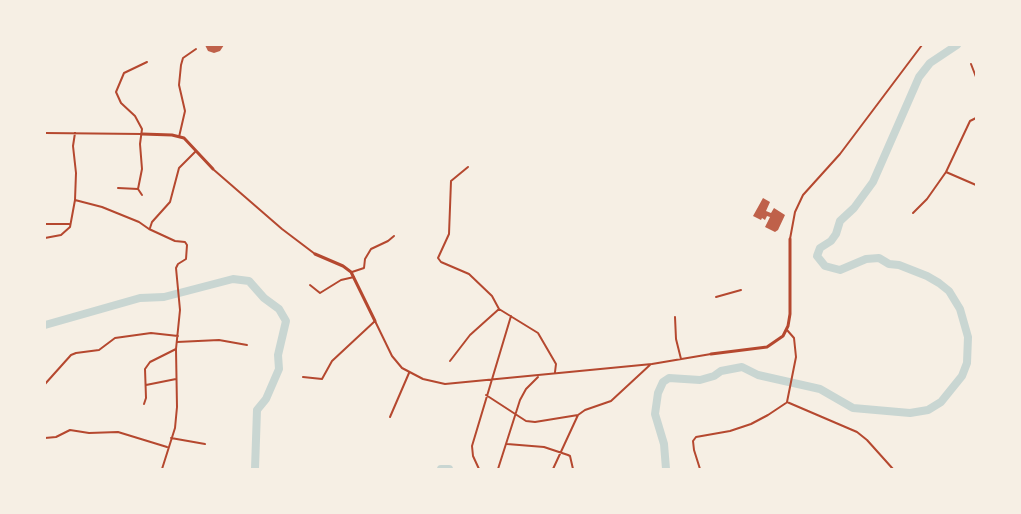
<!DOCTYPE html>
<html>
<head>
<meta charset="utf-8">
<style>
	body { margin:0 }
	#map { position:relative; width:1021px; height:514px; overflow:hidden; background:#f6efe4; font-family:"Fira Sans",sans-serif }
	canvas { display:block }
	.frame { position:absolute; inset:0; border:46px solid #f6efe4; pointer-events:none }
</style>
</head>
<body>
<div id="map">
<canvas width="1021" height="514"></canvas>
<div class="frame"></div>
</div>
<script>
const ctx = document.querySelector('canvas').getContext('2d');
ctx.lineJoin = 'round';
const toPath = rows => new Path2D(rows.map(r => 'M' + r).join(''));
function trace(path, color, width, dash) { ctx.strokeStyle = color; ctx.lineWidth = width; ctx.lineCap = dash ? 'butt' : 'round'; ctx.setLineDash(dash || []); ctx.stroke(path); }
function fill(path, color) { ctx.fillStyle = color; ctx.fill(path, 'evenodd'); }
const river = toPath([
	[45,325,140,298,164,297,233,279,249,281,264,298,279,309,286,321,278,355,279,369,266,399,257,410,255,469],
	[441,469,449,469],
	[666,469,664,444,655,414,658,393,663,382,669,378,700,380,714,376,721,371,742,367,758,375,820,389,853,408,910,413,928,410,941,402,962,376,967,363,968,337,960,309,949,291,939,283,927,276,899,265,889,264,879,258,866,259,840,270,825,266,817,256,820,248,831,241,836,234,840,221,854,208,873,182,919,77,930,63,957,45]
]);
const building = toPath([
	[205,45,224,45,220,51,214,53,208,51],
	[763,198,770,202,766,211,771,213,774,208,785,215,778,230,775,232,765,227,770,217,767,216,765,220,762,218,761,220,753,216]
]);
const pedestrian = toPath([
	[716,297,741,290]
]);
const minor = toPath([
	[971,64,976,77],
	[45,133,142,134],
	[179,137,185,111,179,85,181,65,183,58,196,49],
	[468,167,451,181,449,234,438,258,441,262,469,274,492,296,499,309,538,333,556,364,555,372],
	[214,170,282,229,315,254],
	[946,172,976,185],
	[118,188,138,189,142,195],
	[138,189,142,169,140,144,142,129,135,116,121,103,116,92,124,73,147,62],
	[75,200,102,207,139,222,149,229,175,241,185,242,187,245,186,259,178,264,176,268,180,310,176,349,177,407,175,428,162,469],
	[913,213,927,199,946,172,970,121,976,118],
	[45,224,69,224],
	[150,228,152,222,170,202,179,168,196,151],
	[45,238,61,235,70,227,75,200,76,173,73,146,75,133],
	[790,239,795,212,803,195,840,154,922,45],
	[352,272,364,268,365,259,371,249,388,241,394,236],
	[310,285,320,293,341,280,354,277],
	[675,317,676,339,681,359],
	[787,330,794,338,796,357,787,402,857,432,867,440,893,469],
	[177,342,219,340,247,345],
	[450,361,470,335,499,309],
	[303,377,322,379,332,361,375,321,392,356,402,368,423,379,445,384,652,364,711,354],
	[45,384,71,355,76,353,99,350,115,338,151,333,178,336],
	[146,385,176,379],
	[486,395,526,421,535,422,578,415],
	[144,404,146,398,145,369,150,362,176,349],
	[390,417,409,373],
	[45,438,56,437,70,430,89,433,118,432,167,447],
	[171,438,205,444],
	[507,444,544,447,568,455,570,456,573,469],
	[479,469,473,456,472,446,511,316],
	[498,469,520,400,526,389,538,377],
	[553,469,578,415,585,410,611,401,651,364],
	[700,469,694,450,693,441,696,437,730,431,751,424,768,415,786,403]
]);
const tertiary = toPath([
	[142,134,172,135,184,138,213,169],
	[315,254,343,266,351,272,375,321],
	[711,354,767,347,783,336,788,326,790,314,790,239]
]);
trace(river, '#c9d6d2', 8);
fill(building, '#bf614a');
trace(pedestrian, '#b5482f', 2);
trace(minor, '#b5482f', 2);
trace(tertiary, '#b5482f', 3);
</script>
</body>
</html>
